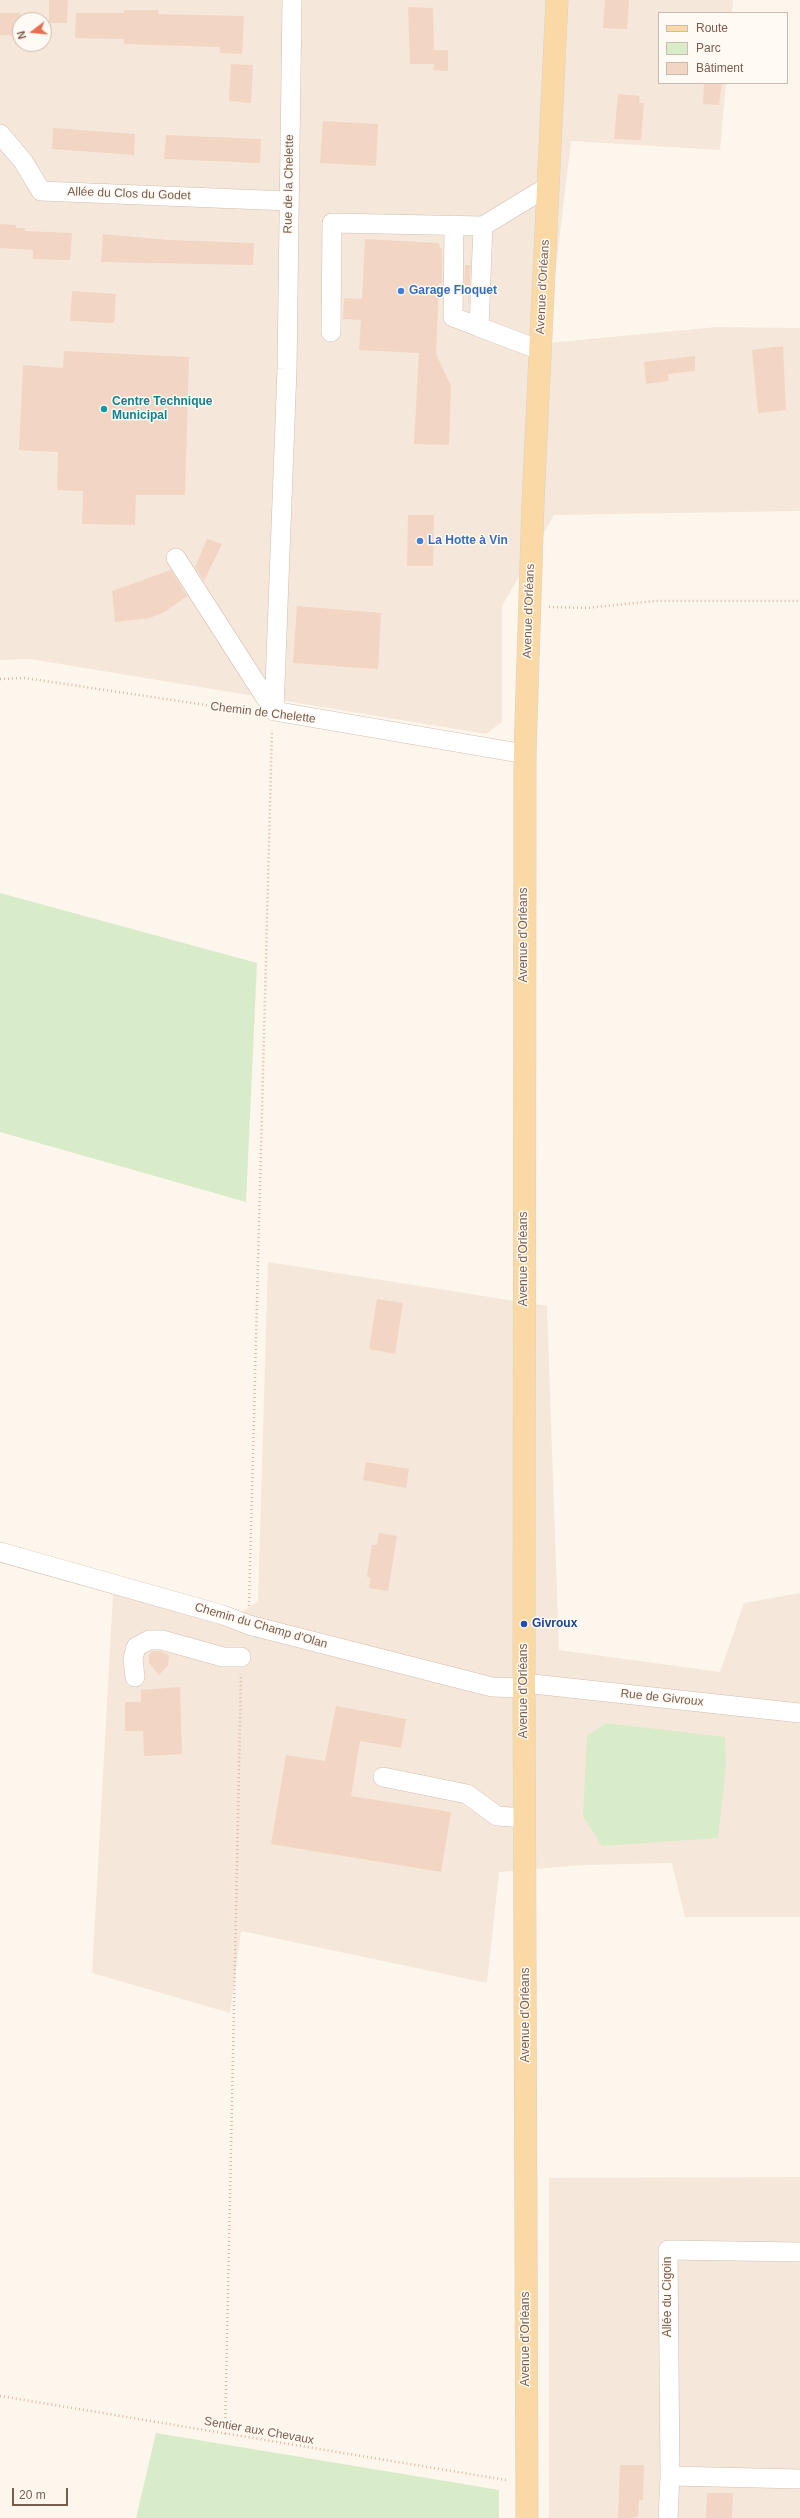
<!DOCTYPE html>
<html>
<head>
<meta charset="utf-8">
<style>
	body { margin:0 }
	#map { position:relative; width:800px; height:2518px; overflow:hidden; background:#fdf6ec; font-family:Arial,sans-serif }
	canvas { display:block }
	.legend { position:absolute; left:658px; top:12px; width:130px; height:72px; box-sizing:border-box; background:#fffaf3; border:1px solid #cabbb1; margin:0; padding:5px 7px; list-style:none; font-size:12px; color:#7a5c4d }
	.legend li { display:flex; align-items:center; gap:8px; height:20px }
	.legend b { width:20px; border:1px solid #cabbb1 }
	.north { position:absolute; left:12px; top:12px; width:40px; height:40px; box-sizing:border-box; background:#fffaf3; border:1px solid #cabbb1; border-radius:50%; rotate:254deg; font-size:11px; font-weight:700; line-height:16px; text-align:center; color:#7a5c4d }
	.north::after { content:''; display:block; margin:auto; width:14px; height:18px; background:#e76f51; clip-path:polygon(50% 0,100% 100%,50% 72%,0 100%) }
	.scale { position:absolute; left:12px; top:2488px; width:56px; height:18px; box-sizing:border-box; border:2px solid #7a5c4d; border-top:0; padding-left:5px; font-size:12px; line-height:14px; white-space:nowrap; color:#7a5c4d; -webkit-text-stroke:3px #fffaf3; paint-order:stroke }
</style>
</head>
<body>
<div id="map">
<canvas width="800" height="2518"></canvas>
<ul class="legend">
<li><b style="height:5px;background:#fbd9a5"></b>Route</li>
<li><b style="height:11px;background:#d8ecc9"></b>Parc</li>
<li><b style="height:11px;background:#f3d5c3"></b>Bâtiment</li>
</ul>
<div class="north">N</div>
<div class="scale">20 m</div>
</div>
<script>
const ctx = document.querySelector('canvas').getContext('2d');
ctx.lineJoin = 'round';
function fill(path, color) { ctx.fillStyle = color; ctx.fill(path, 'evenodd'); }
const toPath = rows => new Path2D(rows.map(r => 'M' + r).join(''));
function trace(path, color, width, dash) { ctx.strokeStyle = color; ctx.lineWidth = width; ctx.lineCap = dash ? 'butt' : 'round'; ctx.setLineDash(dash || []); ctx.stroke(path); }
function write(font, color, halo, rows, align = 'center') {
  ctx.font = font + ' Arial,sans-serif'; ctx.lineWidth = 3; ctx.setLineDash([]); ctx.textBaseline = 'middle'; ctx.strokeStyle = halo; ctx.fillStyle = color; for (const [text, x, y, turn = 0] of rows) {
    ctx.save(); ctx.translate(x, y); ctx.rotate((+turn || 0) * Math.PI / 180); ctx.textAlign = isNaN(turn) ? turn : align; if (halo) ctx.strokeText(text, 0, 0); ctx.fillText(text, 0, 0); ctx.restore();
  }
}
const residential = toPath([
	[0,0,733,0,732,13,659,13,659,83,726,83,720,150,571,141,547,343,717,327,800,328,800,511,554,515,502,606,502,722,486,734,30,659,0,660],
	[20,20,44,20,44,44,20,44],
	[268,1262,547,1306,559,1650,720,1672,744,1603,800,1593,800,1917,685,1917,672,1863,584,1865,499,1872,487,1983,241,1931,230,2013,92,1973,113,1594,227,1623,258,1601],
	[800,2177,800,2518,549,2518,549,2178]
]);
const green = toPath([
	[0,893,257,963,246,1202,0,1132],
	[606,1723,725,1737,726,1766,718,1838,602,1846,583,1816,587,1736],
	[156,2433,499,2490,499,2518,136,2518]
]);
const building = toPath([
	[49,0,68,0,67,23,49,23],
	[605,0,629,0,627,29,603,28],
	[408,7,433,8,434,50,448,50,448,71,433,70,434,64,410,64],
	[124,10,158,10,158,14,244,16,242,54,220,53,220,47,124,44,124,39,75,38,76,13,124,13],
	[0,13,20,13,20,36,0,35],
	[231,64,253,65,251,103,229,101],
	[704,83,722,83,719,105,703,104],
	[618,94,640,96,639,103,644,103,641,140,614,139],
	[323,121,378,124,376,166,320,163],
	[53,128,135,134,134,155,52,149],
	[166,135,261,139,260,163,164,159],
	[0,224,16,225,16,228,25,228,25,231,72,233,70,260,33,259,33,250,0,248],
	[103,234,169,240,254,243,253,265,101,262],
	[365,239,438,243,442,250,442,284,439,283,436,354,451,386,449,445,414,444,419,353,359,350,361,320,343,319,344,298,362,299],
	[471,254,469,303,468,303,469,285,464,285,465,265,470,265],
	[72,291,116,294,114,323,70,321],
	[783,346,786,410,758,413,752,350],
	[64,351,189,357,185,495,136,495,135,525,82,524,83,491,57,490,58,452,19,450,23,365,63,368],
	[695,356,695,371,668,374,669,381,646,384,644,362],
	[408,515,434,515,433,566,407,566],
	[207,539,222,544,204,581,195,567],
	[171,570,187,596,166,611,150,618,115,622,112,591],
	[297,606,381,613,378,669,293,663],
	[377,1299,403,1303,395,1354,369,1349],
	[366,1462,409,1469,406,1488,363,1480],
	[379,1533,397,1536,388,1591,369,1588,371,1578,367,1577,372,1545,377,1545],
	[152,1651,160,1651,169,1655,168,1665,159,1675,149,1663,149,1655],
	[180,1687,182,1754,144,1756,143,1731,125,1731,125,1702,141,1702,141,1690],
	[336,1706,406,1719,401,1748,360,1741,351,1796,451,1812,441,1872,271,1844,286,1755,325,1761],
	[620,2465,644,2465,643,2500,639,2500,638,2516,632,2518,618,2518],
	[707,2493,733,2493,732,2518,706,2518]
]);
const path = toPath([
	[549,607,587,608,654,601,800,601],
	[0,679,25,678,253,712],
	[249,1606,272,730],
	[0,2396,506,2480],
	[225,2434,241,1674]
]);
const minor = toPath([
	[0,134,23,161,41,191,288,201],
	[454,225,453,317,479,327],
	[331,332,332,223,483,226],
	[540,350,479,327,483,226,547,187],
	[176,558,274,711],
	[274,711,287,369,292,0],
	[274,711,525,754],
	[0,1552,223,1615,249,1625,492,1687,524,1688],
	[135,1677,133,1659,136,1647,149,1640,162,1640,223,1657,241,1657],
	[524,1683,800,1713],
	[383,1777,467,1794,497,1816,525,1818],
	[670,2476,668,2250,800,2252],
	[668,2518,670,2476,800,2479]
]);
const major = toPath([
	[527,2518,524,1683,525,754,533,502,557,0]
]);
const markers = [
	[401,291,4,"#3f7fe0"],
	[104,409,4,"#0f9aa8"],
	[420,541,4,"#3f7fe0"],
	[524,1624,4,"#1a4fb4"]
];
const streetNames = [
	["Rue de la Chelette",289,184,-89],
	["Allée du Clos du Godet",129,194,2],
	["Avenue d'Orléans",543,287,-87],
	["Avenue d'Orléans",529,611,-88],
	["Chemin de Chelette",263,713,7],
	["Avenue d'Orléans",524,935,-90],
	["Avenue d'Orléans",524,1259,-90],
	["Chemin du Champ d'Olan",261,1626,16],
	["Avenue d'Orléans",524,1691,-90],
	["Rue de Givroux",662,1698,6],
	["Avenue d'Orléans",526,2015,-90],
	["Allée du Cigoin",668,2297,-90],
	["Avenue d'Orléans",526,2339,-90],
	["Sentier aux Chevaux",259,2431,10]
];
const shopNames = [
	["Garage Floquet",409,291],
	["La Hotte à Vin",428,541]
];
const cultureNames = [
	["Centre Technique",112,402],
	["Municipal",112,416]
];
const transitNames = [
	["Givroux",532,1624]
];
fill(residential, '#f5e8da');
fill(green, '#d8ecc9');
fill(building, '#f3d5c3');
trace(minor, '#d1beb0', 20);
trace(major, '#dad1cd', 23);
trace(path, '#d9b8a5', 2.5, [1, 3]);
trace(minor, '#fff', 19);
trace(major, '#fbd9a5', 22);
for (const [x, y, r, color] of markers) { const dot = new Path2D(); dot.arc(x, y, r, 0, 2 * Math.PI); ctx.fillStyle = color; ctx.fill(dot); trace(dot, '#fffaf3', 1.5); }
write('12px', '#7a5c4d', '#fffaf3', streetNames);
write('bold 12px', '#366cbe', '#fffaf3', shopNames, 'left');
write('bold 12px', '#0d838f', '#fffaf3', cultureNames, 'left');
write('bold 12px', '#164399', '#fffaf3', transitNames, 'left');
</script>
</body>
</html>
